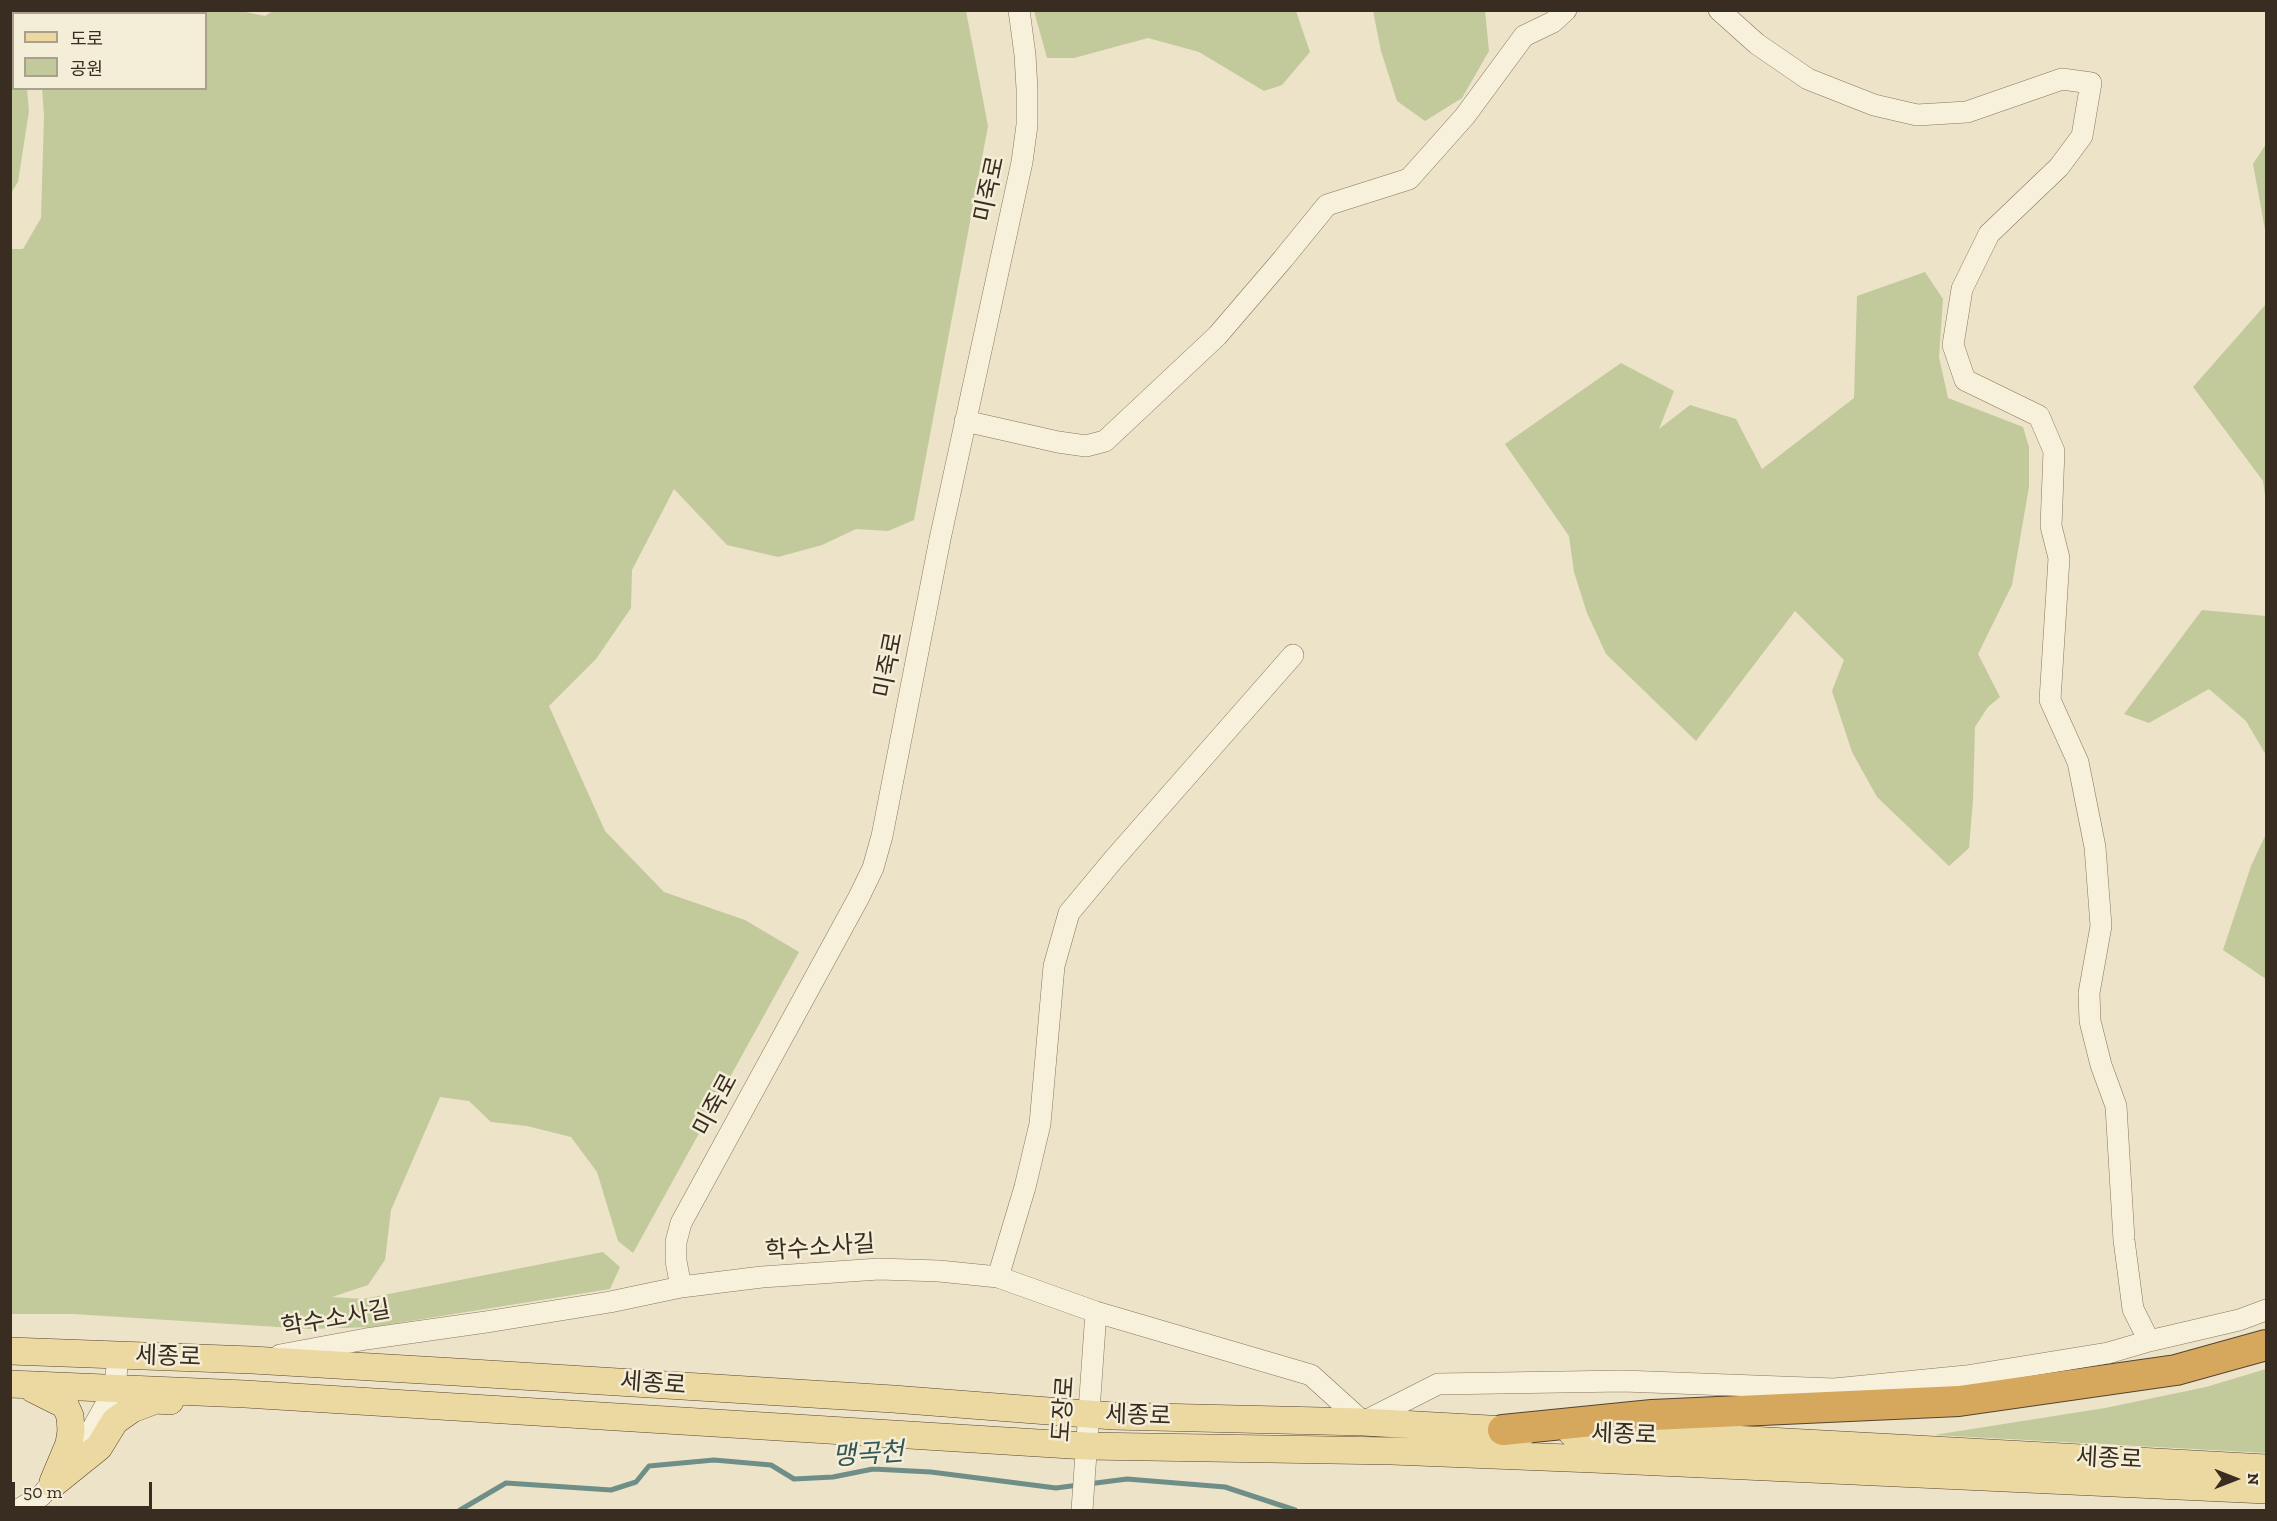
<!DOCTYPE html>
<html>
<head>
<meta charset="utf-8">
<style>
	body { margin:0 }
	#map { position:relative; width:2277px; height:1521px; overflow:hidden; background:#ece3c8; font-family:"Zilla Slab","Noto Sans KR",serif }
	canvas { display:block }
	.frame { position:absolute; inset:0; border:12px solid #382d20; pointer-events:none }
	.legend { position:absolute; left:12px; top:12px; width:195px; height:78px; box-sizing:border-box; background:#f4edd7; border:2px solid #a9a08e; margin:0; padding:8px 10px; list-style:none; font-size:18px; color:#382d20 }
	.legend li { display:flex; align-items:center; gap:12px; height:30px }
	.legend b { width:30px; border:2px solid #a9a08e }
	.north { position:absolute; left:2205px; top:1449px; width:60px; height:60px; -webkit-text-stroke:4px #f4edd7; paint-order:stroke; rotate:90deg; font-size:16px; font-weight:700; line-height:24px; text-align:center; color:#382d20 }
	.north::after { content:''; display:block; margin:auto; width:21px; height:27px; background:#382d20; clip-path:polygon(50% 0,100% 100%,50% 72%,0 100%) }
	.scale { position:absolute; left:12px; top:1482px; width:140px; height:27px; box-sizing:border-box; border:3px solid #382d20; border-top:0; padding-left:8px; font-size:18px; line-height:21px; white-space:nowrap; color:#382d20; -webkit-text-stroke:4px #f4edd7; paint-order:stroke }
</style>
</head>
<body>
<div id="map">
<canvas width="2277" height="1521"></canvas>
<div class="frame"></div>
<ul class="legend">
<li><b style="height:8px;background:#ecd9a2"></b>도로</li>
<li><b style="height:16px;background:#c2ca9c"></b>공원</li>
</ul>
<div class="north">N</div>
<div class="scale">50 m</div>
</div>
<script>
const ctx = document.querySelector('canvas').getContext('2d');
ctx.lineJoin = 'round';
function fill(path, color) { ctx.fillStyle = color; ctx.fill(path, 'evenodd'); }
const toPath = rows => new Path2D(rows.map(r => 'M' + r).join(''));
function trace(path, color, width, dash) { ctx.strokeStyle = color; ctx.lineWidth = width; ctx.lineCap = dash ? 'butt' : 'round'; ctx.setLineDash(dash || []); ctx.stroke(path); }
function write(font, color, halo, rows, align = 'center') {
  ctx.font = font + ' "Zilla Slab","Noto Sans KR",serif'; ctx.lineWidth = 5; ctx.setLineDash([]); ctx.textBaseline = 'middle'; ctx.strokeStyle = halo; ctx.fillStyle = color; for (const [text, x, y, turn = 0] of rows) {
    ctx.save(); ctx.translate(x, y); ctx.rotate((+turn || 0) * Math.PI / 180); ctx.textAlign = isNaN(turn) ? turn : align; if (halo) ctx.strokeText(text, 0, 0); ctx.fillText(text, 0, 0); ctx.restore();
  }
}
const green = toPath([
	[241,11,265,16,274,10,966,11,988,126,914,520,888,531,856,529,822,545,778,557,727,545,674,489,632,570,631,608,596,659,549,706,605,831,664,892,745,920,799,952,633,1253,618,1241,597,1172,571,1137,527,1126,491,1122,469,1101,440,1097,391,1210,385,1260,368,1285,332,1297,363,1299,603,1252,620,1267,610,1289,373,1327,309,1329,73,1314,11,1314,11,249,23,249,41,218,44,115,42,89,206,88,206,14,26,14,25,11],
	[1034,11,1296,11,1310,52,1282,85,1264,91,1199,52,1148,38,1074,58,1047,58],
	[1373,11,1485,11,1489,51,1462,98,1425,121,1397,101,1381,51],
	[10,12,14,22,14,88,27,89,29,111,18,182,11,193],
	[2266,144,2266,235,2253,164],
	[1925,272,1943,299,1939,357,1948,398,2023,427,2029,447,2029,487,2012,585,1978,654,2000,697,1988,707,1975,727,1973,800,1969,848,1949,866,1877,797,1852,752,1832,691,1844,660,1795,611,1696,741,1606,654,1587,613,1574,572,1569,536,1505,444,1621,363,1674,391,1659,429,1690,405,1736,419,1762,469,1854,398,1857,296],
	[2266,304,2266,502,2263,481,2193,387],
	[2202,610,2266,616,2266,755,2246,721,2209,689,2149,723,2124,714],
	[2266,834,2266,979,2223,950,2251,866],
	[2266,1369,2266,1453,1934,1435,2105,1408,2206,1387]
]);
const stream = toPath([
	[1088,1484,1127,1479,1225,1487,1295,1510],
	[460,1510,506,1483,611,1490,636,1482,649,1466,714,1460,771,1465,794,1479,833,1477,873,1469,931,1472,1056,1488,1079,1485]
]);
const minor = toPath([
	[1719,10,1757,44,1808,79,1874,105,1917,115,1967,112,2062,79,2091,83,2082,136,2059,167,1989,234,1962,289,1953,345,1965,380,2039,416,2054,451,2051,526,2059,558,2050,700,2078,762,2095,847,2101,926,2089,993,2090,1021,2101,1065,2116,1106,2124,1240,2133,1309,2149,1341],
	[965,421,1058,442,1086,446,1105,441,1217,336,1283,259,1327,205,1409,179,1465,116,1524,36,1553,22,1566,10],
	[998,1277,1025,1187,1040,1124,1054,966,1069,913,1114,859,1293,655],
	[681,1287,676,1261,676,1242,681,1223,859,897,873,868,882,836,940,539,1022,162,1027,125,1027,89,1025,55,1019,10],
	[280,1355,366,1339,486,1322,610,1302,681,1287,762,1277,879,1269,939,1271,998,1277,1096,1312,1311,1375,1363,1422,1438,1384,1623,1381,1834,1389,1966,1376,2108,1353,2149,1341,2239,1320,2266,1310],
	[18,1510,41,1496,81,1449,115,1388,118,1355],
	[1082,1510,1096,1312]
]);
const major = toPath([
	[10,1351,252,1360,456,1372,893,1399,1113,1416,1363,1422,1525,1431],
	[10,1384,245,1394,1087,1446,1392,1451,1593,1459,2266,1490],
	[33,1389,65,1405,70,1416,71,1431,69,1444,53,1482],
	[1572,1433,1731,1439,2266,1468],
	[53,1484,99,1447,115,1421,132,1409,156,1400,170,1401]
]);
const highway = toPath([
	[1503,1430,1652,1415,1959,1401,2176,1370,2266,1345]
]);
const streetNames = [
	["미죽로",990,189,-78],
	["미죽로",889,665,-79],
	["미죽로",716,1105,-62],
	["학수소사길",820,1248,-4],
	["학수소사길",336,1319,-10],
	["세종로",168,1357,2],
	["세종로",653,1384,4],
	["도장로",1064,1409,-86],
	["세종로",1138,1416,2],
	["세종로",1624,1435,2],
	["세종로",2109,1459,3]
];
const waterNames = [
	["맹곡천",868,1455,-4]
];
fill(green, '#c2ca9c');
trace(stream, '#6f8e88', 5);
trace(minor, '#87765e', 22);
trace(major, '#554431', 28);
trace(highway, '#554431', 32);
trace(minor, '#f7f0da', 21);
trace(major, '#ecd9a2', 27);
trace(highway, '#d5a85e', 30);
write('24px', '#382d20', '#f4edd7', streetNames);
write('italic 26px', '#315756', '#f4edd7', waterNames);
</script>
</body>
</html>
